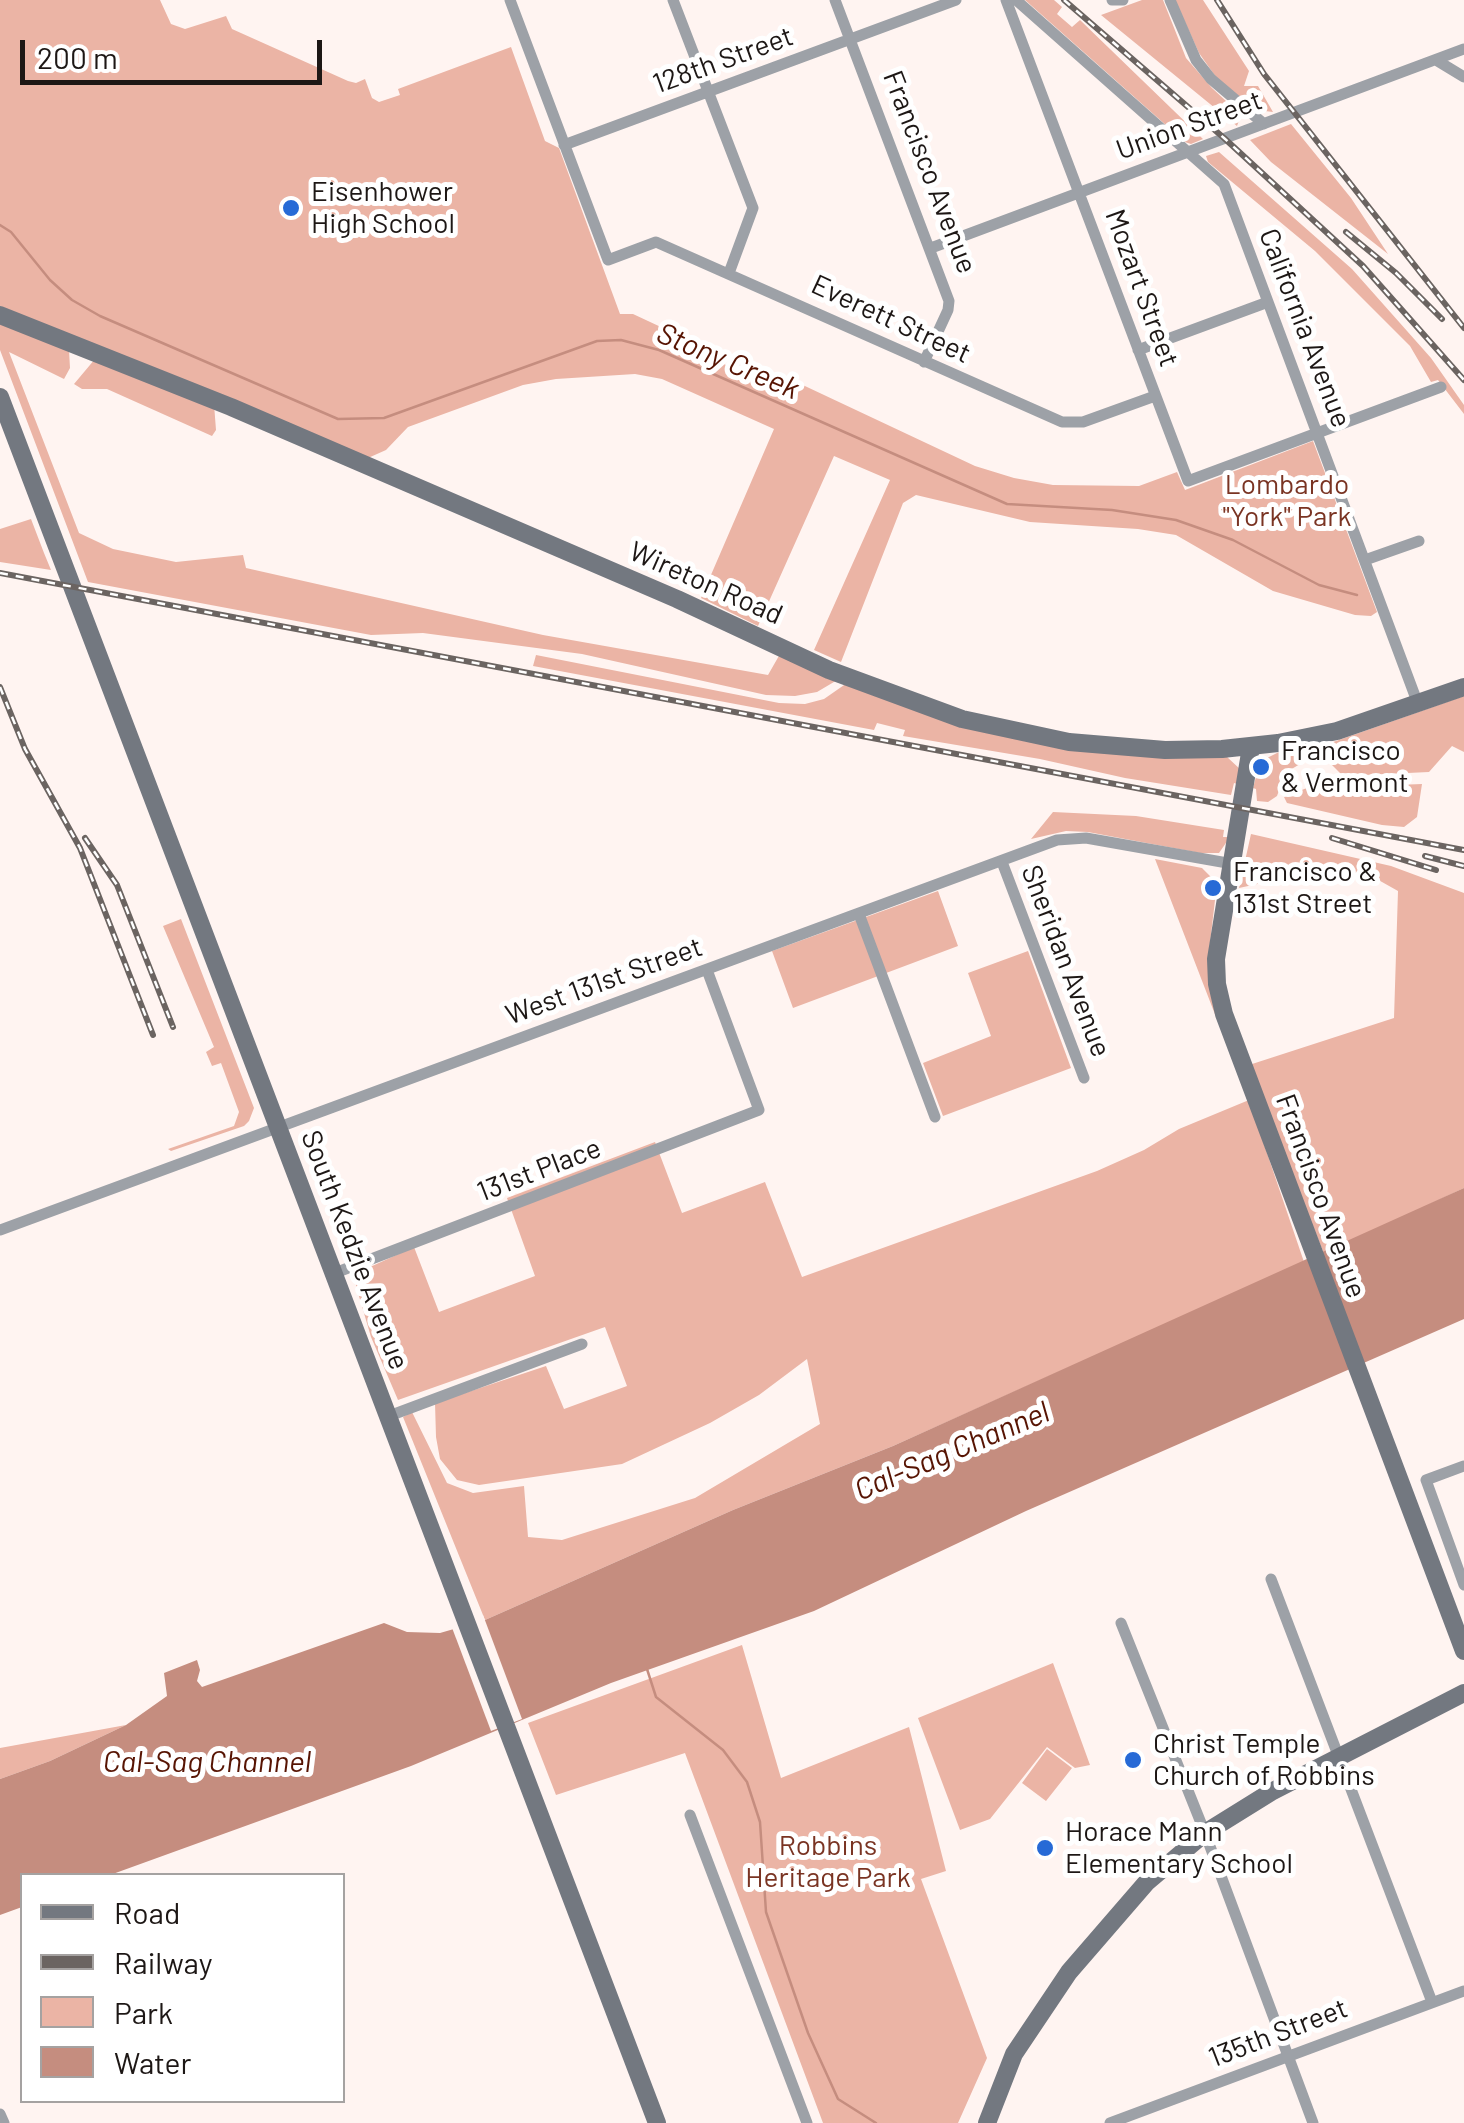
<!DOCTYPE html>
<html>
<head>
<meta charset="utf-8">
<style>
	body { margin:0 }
	#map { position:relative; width:1464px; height:2123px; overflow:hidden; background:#fff4f1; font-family:Barlow,sans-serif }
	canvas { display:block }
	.legend { position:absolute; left:20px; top:1873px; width:325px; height:230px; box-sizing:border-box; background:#fff; border:2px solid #a5a2a1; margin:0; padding:12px 18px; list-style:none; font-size:30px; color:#1d1715 }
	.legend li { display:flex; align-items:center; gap:20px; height:50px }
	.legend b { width:50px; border:2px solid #a5a2a1 }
	.scale { position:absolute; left:20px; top:40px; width:302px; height:45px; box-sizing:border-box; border:5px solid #1d1715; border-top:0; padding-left:12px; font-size:30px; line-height:35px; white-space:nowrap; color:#1d1715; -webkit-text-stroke:8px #fff; paint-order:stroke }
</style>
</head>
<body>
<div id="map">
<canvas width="1464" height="2123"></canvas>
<ul class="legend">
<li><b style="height:12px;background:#737880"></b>Road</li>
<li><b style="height:12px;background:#6b6461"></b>Railway</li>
<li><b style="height:28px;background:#ebb4a5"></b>Park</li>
<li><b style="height:28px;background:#c58d7f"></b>Water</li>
</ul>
<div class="scale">200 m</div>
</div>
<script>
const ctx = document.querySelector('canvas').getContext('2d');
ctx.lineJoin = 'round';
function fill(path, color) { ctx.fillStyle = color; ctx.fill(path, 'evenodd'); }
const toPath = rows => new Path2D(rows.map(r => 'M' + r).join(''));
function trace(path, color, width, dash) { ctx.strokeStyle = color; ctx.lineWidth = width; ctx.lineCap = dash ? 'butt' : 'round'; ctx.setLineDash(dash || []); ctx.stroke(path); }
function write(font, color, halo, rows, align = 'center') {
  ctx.font = font + ' Barlow,sans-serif'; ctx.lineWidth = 10; ctx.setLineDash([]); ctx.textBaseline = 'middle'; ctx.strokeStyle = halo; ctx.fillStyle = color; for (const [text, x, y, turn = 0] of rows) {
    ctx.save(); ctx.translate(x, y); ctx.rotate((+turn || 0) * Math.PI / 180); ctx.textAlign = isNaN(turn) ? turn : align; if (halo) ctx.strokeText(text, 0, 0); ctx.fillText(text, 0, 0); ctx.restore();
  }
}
const green = toPath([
	[0,0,160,0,171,24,185,29,226,16,232,29,348,81,356,83,365,79,372,98,379,102,400,95,398,89,511,47,545,141,559,148,620,314,633,314,693,342,691,349,759,380,790,379,975,466,1014,478,1053,485,1139,486,1177,472,1185,490,1313,441,1377,612,1371,616,1355,615,1273,591,1176,535,1138,529,1030,522,916,495,903,503,841,662,814,650,890,480,834,456,758,626,701,598,774,429,662,379,635,374,556,379,523,385,408,427,386,450,368,458,0,306],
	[1025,0,1054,0,1062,7,1057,14,1072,27,1080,20,1203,139,1191,144,1185,142],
	[1142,0,1163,0,1186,58,1212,88,1241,115,1237,126,1101,15],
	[1175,0,1203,0,1249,71,1244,86,1258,86,1273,112,1257,110,1218,80,1199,53],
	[1291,124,1351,198,1388,254,1271,162,1250,140],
	[1219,152,1352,269,1431,358,1464,405,1464,414,1438,380,1431,382,1410,346,1315,251,1208,162,1206,156],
	[0,322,69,350,70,368,64,379,9,352,79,533,113,549,176,562,243,555,246,568,543,635,768,675,780,654,839,679,817,692,795,696,766,695,582,654,423,633,371,635,88,582,0,350],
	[95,359,214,404,216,430,212,436,107,389,82,389,74,384],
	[31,519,44,553,51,570,0,562,0,529],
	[536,655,779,703,805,704,824,699,847,683,926,714,1226,756,1241,770,1240,785,1234,783,1231,795,1125,778,1040,759,903,736,905,730,877,723,874,730,533,666],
	[1464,696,1464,752,1452,746,1429,772,1343,776,1326,759,1319,747],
	[1283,750,1304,755,1305,761,1285,773,1277,796,1268,802,1257,801,1256,789,1253,788,1259,766,1263,760],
	[1322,782,1346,787,1422,784,1417,817,1404,827,1382,825,1287,803,1284,797],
	[1053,812,1136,816,1224,830,1223,837,1230,837,1219,853,1200,853,1088,832,1066,831,1031,839],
	[1251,834,1391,866,1464,893,1464,1188,1324,1254,1249,1065,1394,1018,1398,891,1366,873,1299,875,1239,888],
	[1155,859,1202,868,1217,883,1208,960,1216,1017],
	[938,891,958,946,793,1008,772,951],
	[181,919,254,1108,249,1121,244,1126,171,1151,168,1149,234,1126,239,1112,221,1063,212,1066,206,1052,214,1047,163,926],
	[1028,951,1071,1068,943,1116,923,1063,991,1036,968,973],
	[1249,1100,1304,1262,893,1446,733,1510,485,1620,403,1417,412,1412,447,1483,473,1493,524,1486,528,1537,562,1540,695,1498,820,1424,807,1359,759,1395,710,1423,622,1464,479,1485,457,1480,440,1459,436,1437,435,1403,546,1366,564,1409,627,1386,605,1327,398,1400,371,1337,356,1286,359,1272,414,1247,439,1312,535,1276,507,1198,655,1142,682,1213,765,1182,802,1277,1097,1171,1144,1150,1179,1129],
	[742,1645,781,1778,909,1727,946,1871,921,1879,987,2058,958,2123,823,2123,685,1753,556,1795,528,1723],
	[1053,1663,1090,1765,1075,1768,1047,1747,990,1819,960,1830,918,1718],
	[126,1725,50,1761,0,1779,0,1748],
	[1047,1749,1072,1768,1046,1801,1022,1783]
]);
const water = toPath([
	[1464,1188,1464,1319,1026,1511,814,1611,611,1683,411,1766,110,1875,22,1876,22,1907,0,1915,0,1779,50,1761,126,1725,167,1696,164,1673,197,1660,200,1670,197,1681,202,1687,384,1623,407,1632,440,1633,485,1620,733,1510,893,1446]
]);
const pier = toPath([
	[483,1615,522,1719,491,1731,451,1625]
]);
const stream = toPath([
	[0,225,11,232,50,280,72,300,100,316,338,419,384,418,597,341,621,340,659,350,1007,504,1112,510,1176,520,1233,540,1319,585,1357,595],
	[647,1669,656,1697,723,1750,747,1782,760,1822,766,1912,808,2033,838,2099,876,2123]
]);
const street = toPath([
	[510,0,608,260,656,242,1062,422,1083,422,1155,396],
	[673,0,753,208,729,273],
	[835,0,949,301,948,310,924,362],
	[1006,0,1188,481,1441,387],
	[1016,0,1224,184,1418,704],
	[1112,0,1123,0],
	[1170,0,1196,60,1211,79,1264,124],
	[1436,60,1464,77],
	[564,145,956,0],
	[931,248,1464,49],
	[1138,350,1268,302],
	[1365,560,1419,541],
	[1002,862,1084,1078],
	[859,914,935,1117],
	[0,1230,1057,840,1086,838,1233,864],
	[335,1273,759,1110,707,970],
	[389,1416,582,1344],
	[1464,1466,1426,1480,1464,1585],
	[1271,1579,1432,2002],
	[1121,1623,1205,1833,1313,2123],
	[690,1815,807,2123],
	[0,2114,4,2123],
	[1110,2123,1464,1991]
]);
const secondary = toPath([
	[0,315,231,407,677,599,829,670,962,719,1069,742,1165,750,1222,749,1278,743,1337,731,1464,687],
	[0,397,657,2123],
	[1251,747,1216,959,1217,984,1224,1014,1464,1651],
	[987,2123,1014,2054,1069,1972,1146,1883,1205,1833,1271,1792,1464,1693]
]);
const rail = toPath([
	[1064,0,1224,138,1363,266,1464,380],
	[1217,0,1264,74,1464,328],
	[1346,232,1396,273,1442,319],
	[0,573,1464,850],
	[0,687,25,749,80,848,153,1035],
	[85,838,117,885,173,1027],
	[1332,838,1436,870],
	[1425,856,1464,866]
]);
const markers = [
	[291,208,10,"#276ad6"],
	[1261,767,10,"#276ad6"],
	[1213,888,10,"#276ad6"],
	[1133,1760,10,"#276ad6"],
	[1045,1848,10,"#276ad6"]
];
const streetNames = [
	["128th Street",723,60,-20],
	["Union Street",1189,125,-20],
	["Francisco Avenue",930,172,69],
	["Mozart Street",1142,288,70],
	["Everett Street",891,319,25],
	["California Avenue",1305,328,69],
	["Wireton Road",706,583,24],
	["Sheridan Avenue",1066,961,69],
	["West 131st Street",604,981,-20],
	["131st Place",539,1170,-21],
	["Francisco Avenue",1321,1196,70],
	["South Kedzie Avenue",355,1250,69],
	["135th Street",1278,2033,-21]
];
const poiNames = [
	["Eisenhower",311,192],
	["High School",311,224],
	["Francisco",1281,751],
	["& Vermont",1281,783],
	["Francisco &",1233,872],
	["131st Street",1233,904],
	["Christ Temple",1153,1744],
	["Church of Robbins",1153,1776],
	["Horace Mann",1065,1832],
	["Elementary School",1065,1864]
];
const parkNames = [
	["Lombardo",1287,485],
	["\"York\" Park",1287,517],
	["Robbins",828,1846],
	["Heritage Park",828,1878]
];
const waterNames = [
	["Stony Creek",728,361,23],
	["Cal-Sag Channel",952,1451,-23],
	["Cal-Sag Channel",207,1762]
];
fill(green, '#ebb4a5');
fill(water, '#c58d7f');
fill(pier, '#fff4f1');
trace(stream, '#c58d7f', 2.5);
trace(street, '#9da1a7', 11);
trace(secondary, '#737880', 18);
trace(rail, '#6b6461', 6);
trace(rail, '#fff', 2.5, [8]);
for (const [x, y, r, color] of markers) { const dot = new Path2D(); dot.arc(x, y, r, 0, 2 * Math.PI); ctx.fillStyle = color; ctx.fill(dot); trace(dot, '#fff', 4); }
write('28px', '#1d1715', '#fff', streetNames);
write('28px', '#1d1715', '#fff', poiNames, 'left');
write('28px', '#7a3423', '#fff', parkNames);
write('italic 30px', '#571403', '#fff', waterNames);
</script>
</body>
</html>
